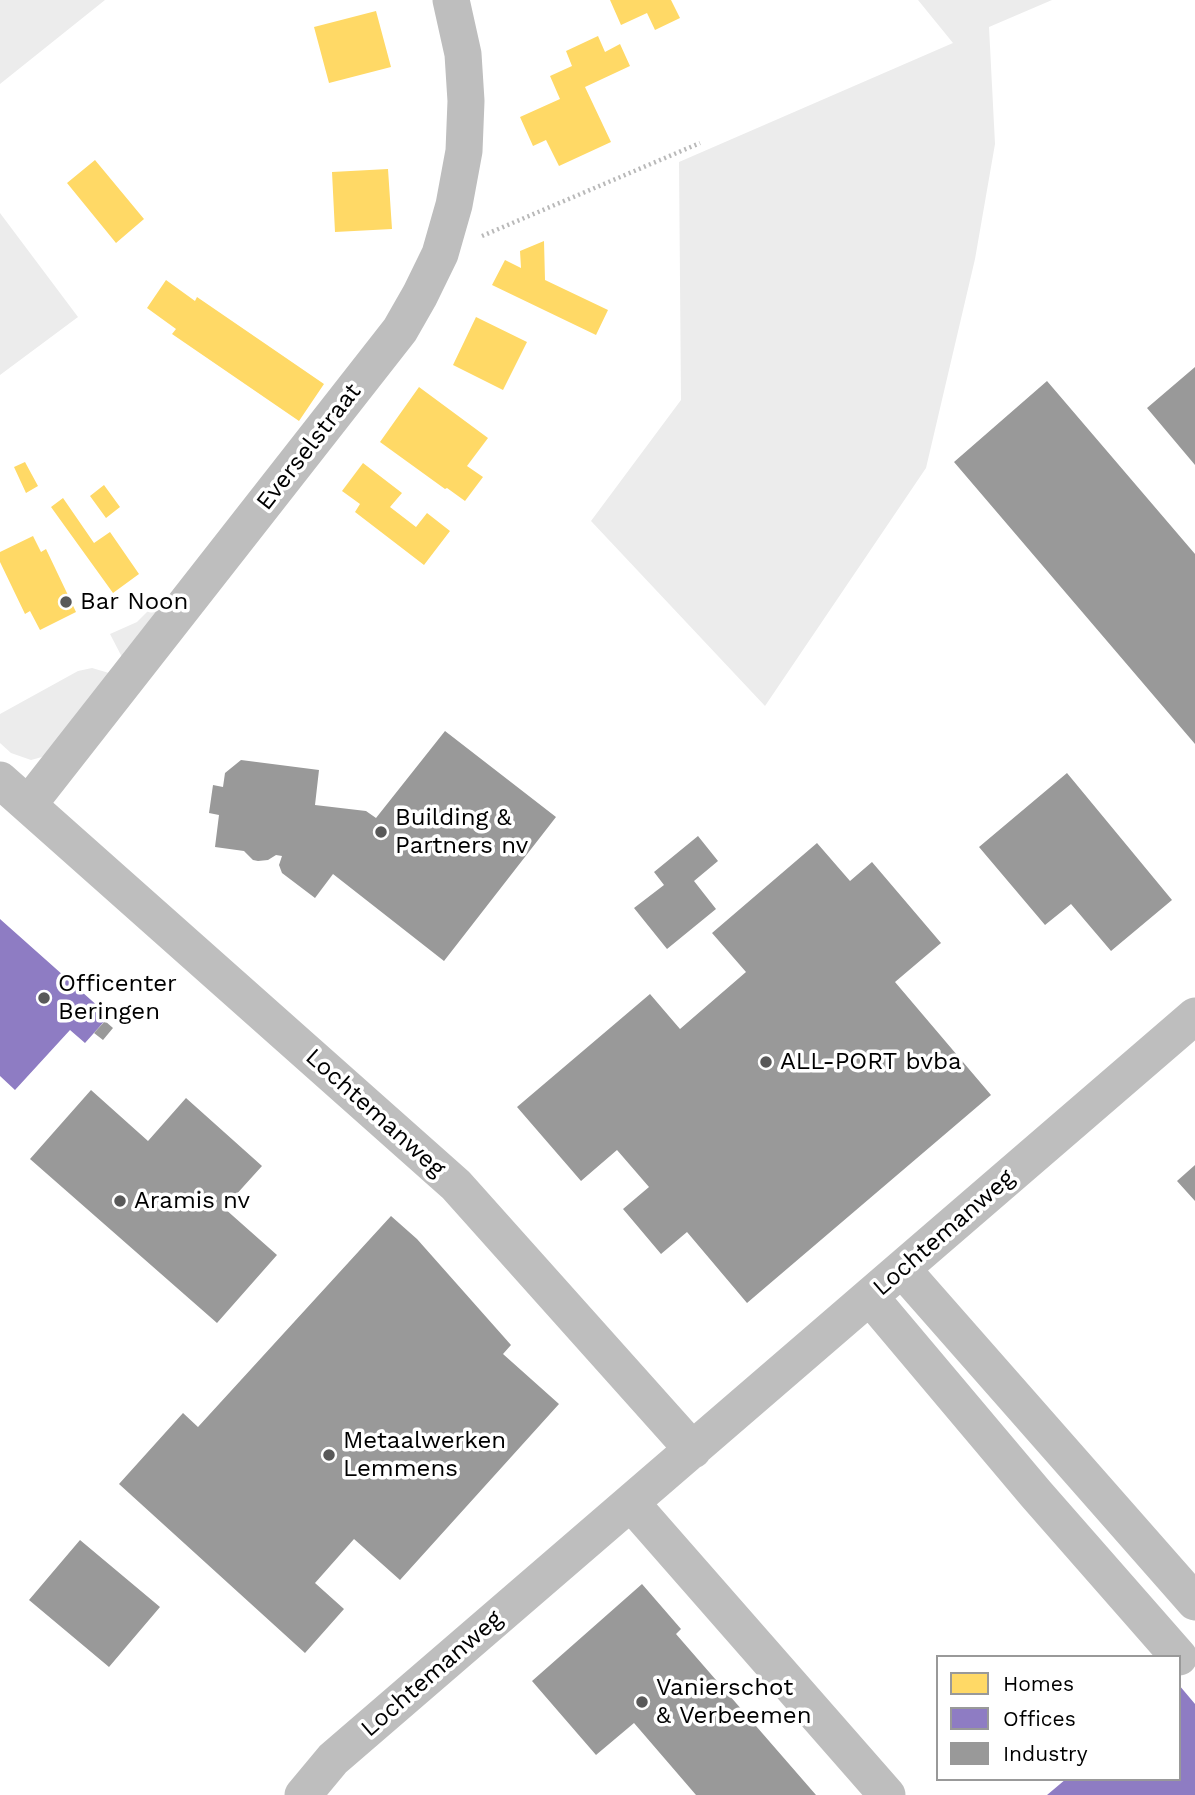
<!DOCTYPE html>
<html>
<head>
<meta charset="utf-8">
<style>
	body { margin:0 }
	#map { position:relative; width:1195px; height:1795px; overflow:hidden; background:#fff; font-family:"Work Sans",sans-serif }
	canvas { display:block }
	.legend { position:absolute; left:936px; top:1655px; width:245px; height:126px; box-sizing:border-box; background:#fff; border:2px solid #999; margin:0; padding:9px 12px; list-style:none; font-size:21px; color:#000 }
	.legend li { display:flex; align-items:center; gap:14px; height:35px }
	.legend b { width:35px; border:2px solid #999 }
</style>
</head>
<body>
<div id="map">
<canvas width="1195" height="1795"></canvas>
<ul class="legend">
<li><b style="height:19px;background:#ffd966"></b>Homes</li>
<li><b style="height:19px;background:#8e7cc3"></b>Offices</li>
<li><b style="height:19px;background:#999"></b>Industry</li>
</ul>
</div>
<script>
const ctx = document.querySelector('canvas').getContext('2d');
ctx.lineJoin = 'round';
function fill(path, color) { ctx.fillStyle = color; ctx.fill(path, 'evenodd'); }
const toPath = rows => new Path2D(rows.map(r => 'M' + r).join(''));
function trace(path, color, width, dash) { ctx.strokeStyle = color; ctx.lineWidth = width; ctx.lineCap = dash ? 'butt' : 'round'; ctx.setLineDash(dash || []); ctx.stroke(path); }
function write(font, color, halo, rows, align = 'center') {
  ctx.font = font + ' "Work Sans",sans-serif'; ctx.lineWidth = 7; ctx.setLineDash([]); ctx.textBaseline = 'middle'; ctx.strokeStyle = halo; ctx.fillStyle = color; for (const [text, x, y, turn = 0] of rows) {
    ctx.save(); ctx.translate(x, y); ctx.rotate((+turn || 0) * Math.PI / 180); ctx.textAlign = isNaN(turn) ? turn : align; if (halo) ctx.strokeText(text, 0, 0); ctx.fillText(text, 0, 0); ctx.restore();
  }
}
const green = toPath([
	[0,0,105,0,0,84],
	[918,0,1052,0,989,27,995,144,975,259,926,468,765,706,591,521,681,400,679,162,953,43],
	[0,213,78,317,0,375],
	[158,601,166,608,124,661,110,634,137,622],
	[92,668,109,673,51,749,42,757,31,760,11,753,0,743,0,714,78,671]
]);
const homes = toPath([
	[610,0,671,0,680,18,655,30,647,13,621,25],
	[376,11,391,67,329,83,314,27],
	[598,36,605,52,620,44,630,66,585,87,611,142,559,166,546,140,533,146,520,117,560,99,550,76,572,66,566,51],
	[95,160,144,219,116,243,67,183],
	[388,169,392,229,335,232,332,172],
	[544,241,545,280,608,310,596,335,492,285,505,260,521,268,520,251],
	[166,280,195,301,197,297,324,384,299,421,172,334,176,329,147,308],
	[476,317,527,342,503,390,453,365],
	[419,387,488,438,467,466,483,477,465,501,447,488,445,489,380,442],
	[25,462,38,486,26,493,14,467],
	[363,463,402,493,390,507,416,527,427,513,450,531,424,565,355,512,360,504,342,491],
	[104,485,120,507,106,518,90,496],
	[63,498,94,543,110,532,139,574,113,593,51,507],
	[33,536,41,552,46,549,76,612,40,630,30,611,25,614,0,562,0,552]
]);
const offices = toPath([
	[0,919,109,1016,85,1043,70,1030,15,1090,0,1076],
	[1179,1685,1195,1704,1195,1795,1047,1795,1066,1779,1179,1779]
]);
const industry = toPath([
	[1195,367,1195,465,1147,408],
	[1047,381,1195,554,1195,744,954,462],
	[445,731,556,817,444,961,333,874,315,898,282,873,279,865,282,856,276,855,268,860,258,861,253,860,244,851,215,847,219,815,209,813,213,785,223,787,225,773,241,760,319,770,315,805,366,811,376,818],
	[1067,773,1172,900,1111,951,1071,904,1045,925,979,847],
	[698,836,718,861,694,881,716,909,667,949,634,908,664,885,654,872],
	[817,843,850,881,872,862,941,943,895,982,991,1095,747,1303,687,1232,661,1254,623,1209,649,1187,617,1150,581,1181,517,1107,650,994,680,1029,746,972,712,933],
	[105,1021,113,1028,103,1040,94,1033],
	[91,1090,148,1141,186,1098,262,1166,224,1208,277,1255,217,1323,30,1159],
	[1195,1165,1195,1201,1177,1181],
	[391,1216,417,1239,511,1345,503,1354,559,1404,400,1580,354,1539,315,1583,344,1609,305,1653,119,1484,183,1413,198,1427],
	[80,1540,160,1607,109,1667,29,1600],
	[642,1584,681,1629,676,1634,816,1795,696,1795,634,1723,596,1755,532,1681]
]);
const path = toPath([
	[482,236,700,143]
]);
const minor = toPath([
	[0,780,456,1185,693,1450],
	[28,805,400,330,420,295,440,254,454,205,464,151,466,101,463,54,451,0],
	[902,1269,1195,1602],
	[870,1297,1036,1494,1179,1657],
	[631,1503,887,1795],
	[303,1795,333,1759,1195,1016]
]);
const markers = [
	[66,602,7,"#595959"],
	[381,832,7,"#595959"],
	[44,998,7,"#595959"],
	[766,1062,7,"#595959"],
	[120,1201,7,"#595959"],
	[329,1455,7,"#595959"],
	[642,1702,7,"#595959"]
];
const streetNames = [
	["Everselstraat",309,447,-52],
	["Lochtemanweg",375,1113,42],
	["Lochtemanweg",944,1233,-41],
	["Lochtemanweg",432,1674,-41]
];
const poiNames = [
	["Bar Noon",80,602],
	["Building &",395,818],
	["Partners nv",395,846],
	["Officenter",58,984],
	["Beringen",58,1012],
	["ALL-PORT bvba",780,1062],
	["Aramis nv",134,1201],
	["Metaalwerken",343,1441],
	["Lemmens",343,1469],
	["Vanierschot",656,1688],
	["& Verbeemen",656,1716]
];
fill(green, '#ececec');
fill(homes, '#ffd966');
fill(offices, '#8e7cc3');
fill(industry, '#999');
trace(path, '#b9b9b9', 4.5, [2, 3.5]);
trace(minor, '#bebebe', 37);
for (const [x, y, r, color] of markers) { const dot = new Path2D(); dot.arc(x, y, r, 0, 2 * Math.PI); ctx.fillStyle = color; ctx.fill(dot); trace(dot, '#fff', 2.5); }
write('24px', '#000', '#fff', streetNames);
write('24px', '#000', '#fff', poiNames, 'left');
</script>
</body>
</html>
